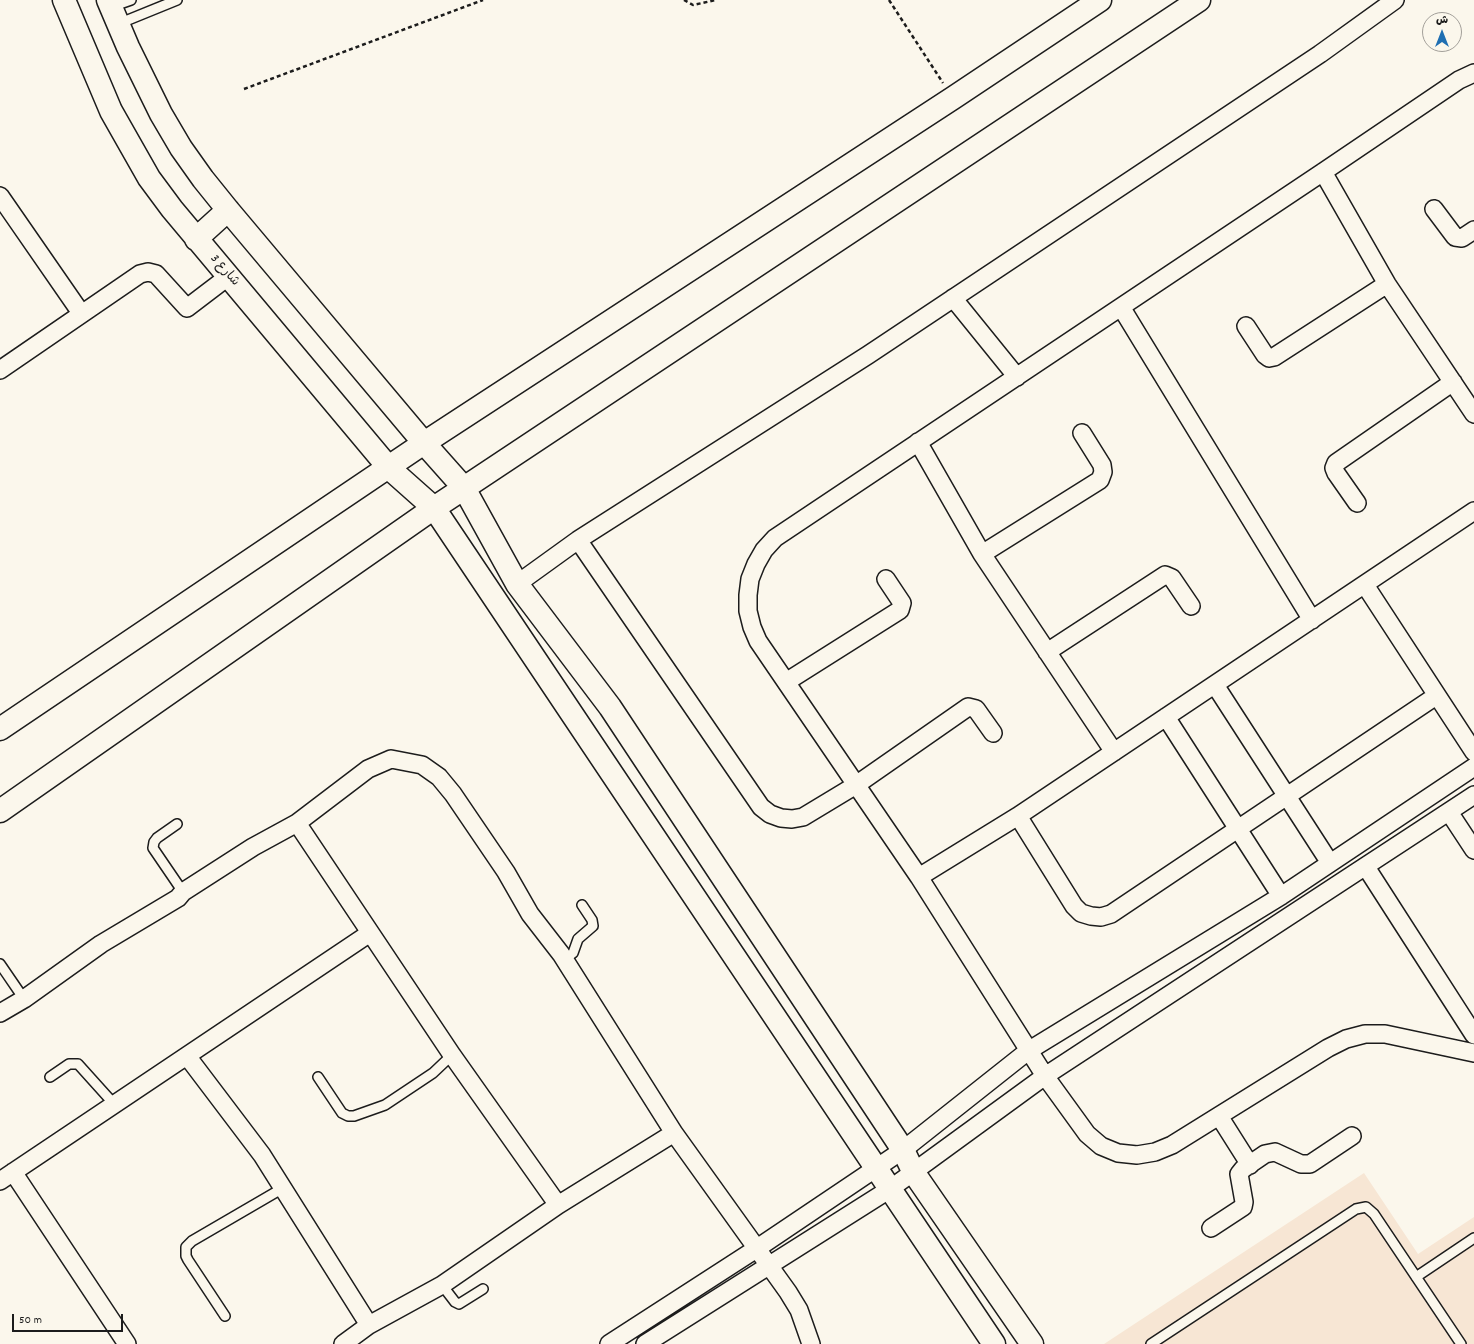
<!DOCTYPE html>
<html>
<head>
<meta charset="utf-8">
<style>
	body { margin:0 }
	#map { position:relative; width:1474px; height:1344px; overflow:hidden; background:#fbf7ec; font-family:Dekko,"Playpen Sans Arabic",sans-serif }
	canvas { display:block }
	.north { position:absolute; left:1422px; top:12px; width:40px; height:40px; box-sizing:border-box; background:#fbf7ec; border:1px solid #a29f99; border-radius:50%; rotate:0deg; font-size:11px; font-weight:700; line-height:16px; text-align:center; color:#1c1c1c }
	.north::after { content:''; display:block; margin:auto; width:14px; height:18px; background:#1f6fb2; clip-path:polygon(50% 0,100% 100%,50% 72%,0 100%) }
	.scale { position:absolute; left:12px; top:1314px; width:111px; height:18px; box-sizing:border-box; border:2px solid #1c1c1c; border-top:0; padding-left:5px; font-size:12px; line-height:14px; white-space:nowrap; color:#1c1c1c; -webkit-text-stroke:3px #fbf7ec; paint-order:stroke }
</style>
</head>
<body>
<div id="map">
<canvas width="1474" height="1344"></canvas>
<div class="north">ش</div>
<div class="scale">50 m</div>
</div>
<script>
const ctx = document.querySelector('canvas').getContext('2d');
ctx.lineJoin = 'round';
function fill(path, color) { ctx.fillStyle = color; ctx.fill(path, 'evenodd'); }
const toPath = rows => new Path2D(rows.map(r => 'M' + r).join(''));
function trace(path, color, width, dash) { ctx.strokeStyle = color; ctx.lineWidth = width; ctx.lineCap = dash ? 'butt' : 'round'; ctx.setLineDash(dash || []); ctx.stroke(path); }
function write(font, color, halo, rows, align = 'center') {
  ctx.font = font + ' Dekko,"Playpen Sans Arabic",sans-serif'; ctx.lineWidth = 3; ctx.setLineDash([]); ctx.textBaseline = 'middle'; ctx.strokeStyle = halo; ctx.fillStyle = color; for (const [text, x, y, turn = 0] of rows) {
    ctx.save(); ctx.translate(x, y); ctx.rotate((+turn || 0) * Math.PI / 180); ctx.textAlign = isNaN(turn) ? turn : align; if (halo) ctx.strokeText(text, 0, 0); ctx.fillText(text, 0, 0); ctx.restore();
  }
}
const built = toPath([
	[1364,1173,1418,1254,1474,1217,1474,1344,1104,1344]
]);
const path = toPath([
	[684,0,693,5,716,0],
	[889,0,943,83],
	[244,89,483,0]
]);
const lane = toPath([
	[111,7,131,0],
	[118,24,177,0],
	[177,824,157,838,154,842,153,848,183,892],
	[561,954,569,956,573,953,578,939,593,926,592,920,582,905],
	[0,964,24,999],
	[50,1077,69,1064,78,1064,114,1104],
	[318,1077,342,1113,348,1116,354,1116,385,1105,433,1073,452,1055],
	[1416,1277,1474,1238],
	[442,1285,455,1302,459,1304,483,1289],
	[225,1316,188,1260,186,1256,186,1247,192,1241,283,1188],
	[1151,1344,1356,1209,1366,1207,1374,1214,1461,1344]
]);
const street = toPath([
	[1474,73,1459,80,1323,172,775,538,764,550,756,564,750,579,748,595,748,611,752,627,758,641,919,877,1045,1076,1087,1134,1101,1146,1118,1153,1137,1155,1155,1152,1172,1145,1328,1048,1346,1039,1365,1034,1385,1034,1474,1053],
	[1323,172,1387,284,1474,414],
	[0,196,81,313],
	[1434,209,1455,237,1462,238,1474,230],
	[953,298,1017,377],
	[1121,307,1312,620],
	[1246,326,1265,355,1269,358,1274,357,1387,284],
	[0,370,140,274,148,272,156,274,187,308,229,276],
	[918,442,982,554,1114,752],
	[1357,503,1336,473,1334,468,1336,463,1453,382],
	[578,540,761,807,770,814,781,818,792,819,803,817,856,785,968,707,976,709,993,733],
	[982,554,1100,480,1103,472,1102,465,1082,433],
	[517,584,578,540,868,355,1320,54,1395,0],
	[1365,585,1474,752],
	[1047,652,1165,575,1172,578,1191,606],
	[786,682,900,610,902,603,886,579],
	[1215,685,1330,863],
	[1166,717,1281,896],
	[1449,812,1474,850],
	[1018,816,1074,906,1081,913,1091,916,1101,917,1111,914,1436,696],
	[297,823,452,1055,558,1205],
	[1366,867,1474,1035],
	[919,877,1018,816,1474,511],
	[0,1013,24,999,101,944,178,898,183,892,253,847,297,823,368,769,391,759,422,765,439,777,453,794,506,872,530,914,561,954,674,1133,788,1292,799,1310,811,1344],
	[187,1056,262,1155,369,1325],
	[1219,1116,1250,1165],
	[13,1172,127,1344],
	[0,1181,370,933],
	[1211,1228,1243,1207,1244,1202,1239,1174,1243,1169,1265,1154,1275,1152,1301,1164,1310,1164,1352,1136],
	[343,1344,369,1325,442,1285,558,1205,674,1133],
	[609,1344,756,1249,903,1150,1028,1051,1281,896,1474,767],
	[645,1344,890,1189,1045,1076,1474,795]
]);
const secondary = toPath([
	[64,0,111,111,149,178,172,209,389,468,434,508,994,1344],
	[108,0,128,47,161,114,181,148,203,179,228,210,424,443,464,488,517,584,610,707,903,1150,914,1173,1032,1344],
	[196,239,228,210],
	[0,729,424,443,953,98,1100,0],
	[0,811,434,508,1199,0]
]);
const streetNames = [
	["شارع 3",224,271,49]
];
fill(built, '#f7e6d4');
trace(lane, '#1c1c1c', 12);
trace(street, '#1c1c1c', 20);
trace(secondary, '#1c1c1c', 25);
trace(path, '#1c1c1c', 2.5, [4, 3]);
trace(lane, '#fbf7ec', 9);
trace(street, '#fbf7ec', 17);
trace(secondary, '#fbf7ec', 22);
write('13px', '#1c1c1c', '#fbf7ec', streetNames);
</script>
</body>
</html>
